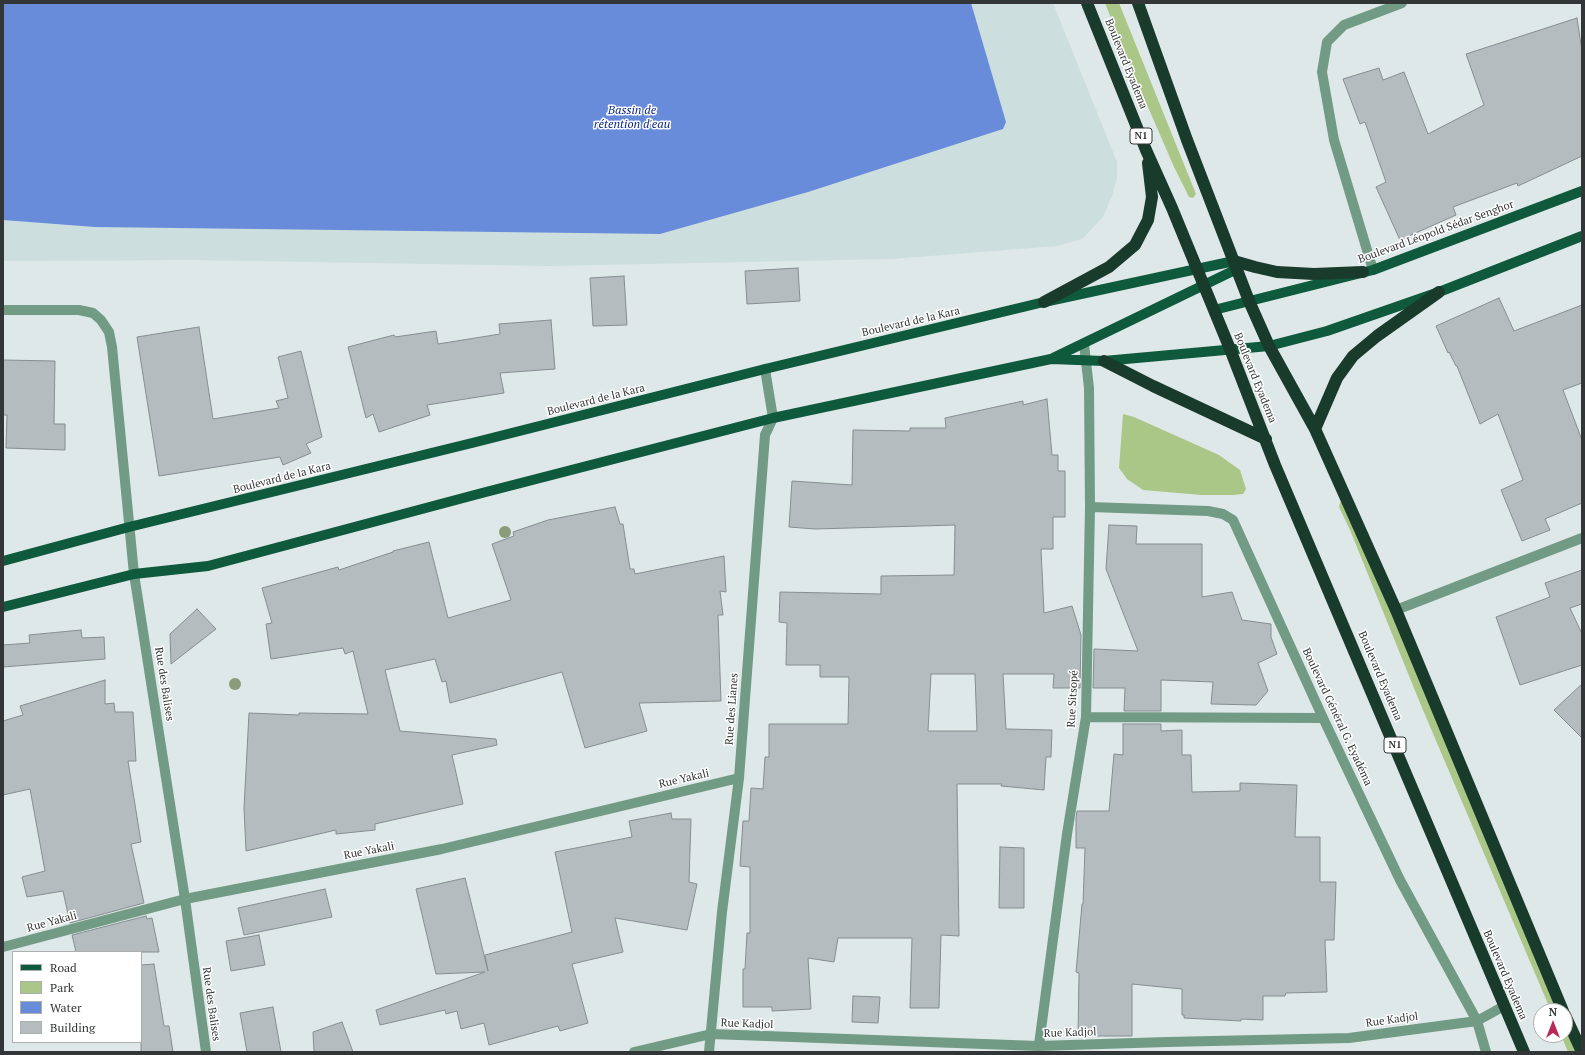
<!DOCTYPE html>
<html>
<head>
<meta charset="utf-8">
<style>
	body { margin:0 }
	#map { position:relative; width:1585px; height:1055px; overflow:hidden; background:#dfe8e8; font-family:"PT Serif",serif }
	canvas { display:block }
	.frame { position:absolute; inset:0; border:4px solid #333636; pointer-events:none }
	.legend { position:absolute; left:12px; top:951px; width:130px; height:92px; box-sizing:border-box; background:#fff; border:1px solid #adafaf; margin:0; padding:5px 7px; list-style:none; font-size:12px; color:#333636 }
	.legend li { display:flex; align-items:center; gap:8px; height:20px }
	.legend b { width:20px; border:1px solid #adafaf }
	.north { position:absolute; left:1533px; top:1003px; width:40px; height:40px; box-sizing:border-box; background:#fff; border:1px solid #adafaf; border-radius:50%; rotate:0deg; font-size:11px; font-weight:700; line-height:16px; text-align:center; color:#333636 }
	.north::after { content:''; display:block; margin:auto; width:14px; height:18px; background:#b92957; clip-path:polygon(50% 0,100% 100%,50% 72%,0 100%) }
</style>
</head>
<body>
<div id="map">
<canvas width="1585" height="1055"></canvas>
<div class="frame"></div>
<ul class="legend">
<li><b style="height:5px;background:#0f593d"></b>Road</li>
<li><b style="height:11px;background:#abc788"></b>Park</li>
<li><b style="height:11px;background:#688cda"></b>Water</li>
<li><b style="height:11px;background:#b5bcc0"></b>Building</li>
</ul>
<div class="north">N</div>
</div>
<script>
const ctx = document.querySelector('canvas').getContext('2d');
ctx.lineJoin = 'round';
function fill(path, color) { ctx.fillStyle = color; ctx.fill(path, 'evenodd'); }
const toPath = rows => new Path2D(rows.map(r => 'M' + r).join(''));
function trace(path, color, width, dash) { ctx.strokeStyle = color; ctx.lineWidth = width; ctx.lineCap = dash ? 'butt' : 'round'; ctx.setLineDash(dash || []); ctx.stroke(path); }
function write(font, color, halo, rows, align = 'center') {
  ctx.font = font + ' "PT Serif",serif'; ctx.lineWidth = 3; ctx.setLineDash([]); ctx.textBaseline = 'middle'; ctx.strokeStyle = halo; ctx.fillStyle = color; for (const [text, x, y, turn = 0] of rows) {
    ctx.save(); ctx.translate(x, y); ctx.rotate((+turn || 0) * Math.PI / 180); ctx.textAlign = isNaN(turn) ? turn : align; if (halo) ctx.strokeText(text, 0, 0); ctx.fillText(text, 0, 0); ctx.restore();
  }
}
const built = toPath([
	[3,3,1053,3,1117,162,1117,178,1112,196,1103,217,1082,239,1057,246,892,259,548,266,192,260,3,261]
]);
const green = toPath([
	[1105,3,1119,3,1196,194,1193,198,1189,197,1174,167,1125,54],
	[1123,414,1134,417,1219,455,1240,470,1246,489,1243,494,1233,495,1201,495,1143,490,1127,479,1119,468],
	[1340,502,1348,503,1350,508,1430,691,1582,1048,1582,1052,1568,1052,1561,1035,1565,1035,1565,1011,1551,1011,1420,703,1350,530,1339,507]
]);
const water = toPath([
	[3,3,971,3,1006,122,1003,129,808,192,660,234,95,227,3,220]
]);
const building = toPath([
	[1577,18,1582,51,1582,156,1518,186,1517,183,1453,207,1456,215,1400,240,1376,187,1386,182,1365,122,1360,124,1343,79,1379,68,1383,80,1404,72,1428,134,1484,105,1466,54,1577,18],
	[798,268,800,301,747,304,745,271,798,268],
	[624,276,627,325,593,326,590,278,624,276],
	[1499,298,1514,331,1582,305,1582,383,1563,390,1582,440,1582,503,1545,519,1550,530,1522,541,1501,490,1523,480,1498,414,1480,424,1457,366,1456,366,1449,352,1448,353,1436,326,1499,298],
	[551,320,555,369,500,373,504,393,427,405,430,415,379,432,373,414,366,418,348,347,394,335,395,337,436,331,438,344,500,334,499,324,551,320],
	[199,327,213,419,279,408,276,401,288,398,278,357,301,351,322,437,306,444,311,453,283,465,280,457,159,476,137,337,199,327],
	[3,360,55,361,54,424,65,424,65,450,6,448,7,415,3,415,3,360],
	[1047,399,1052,455,1058,455,1058,471,1065,471,1065,517,1053,517,1053,549,1041,549,1044,613,1072,606,1081,635,1080,688,1053,688,1054,674,1003,674,1006,729,1052,730,1051,757,1046,757,1044,790,1001,786,1002,784,957,784,959,936,941,935,939,1008,910,1008,912,938,838,938,834,962,808,958,811,1009,772,1011,772,1007,743,1007,743,969,745,969,747,933,750,933,750,867,740,866,743,821,749,821,751,788,763,789,765,757,769,757,769,724,848,724,849,677,820,677,820,665,786,665,787,623,779,622,780,592,881,594,881,576,954,575,955,525,815,529,789,527,792,481,852,485,853,430,910,431,910,428,946,428,945,418,1023,401,1023,405,1047,399],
	[931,674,975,674,977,731,928,731,931,674],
	[615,507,620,524,623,524,630,569,634,569,635,574,724,556,726,592,720,591,723,615,718,615,721,701,639,703,647,731,585,748,562,672,450,703,446,681,442,682,435,659,385,670,400,731,496,739,497,745,452,755,463,804,375,824,375,830,336,834,336,830,246,851,244,808,249,713,299,715,299,713,368,714,353,651,345,654,343,648,271,659,266,624,272,623,262,588,338,567,339,570,393,552,393,551,429,542,448,618,511,600,492,544,514,536,513,532,548,520,615,507],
	[1109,525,1137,526,1136,544,1202,544,1202,597,1232,592,1242,620,1271,624,1271,637,1277,654,1258,663,1268,691,1256,705,1211,704,1213,682,1161,680,1161,711,1124,711,1125,688,1093,688,1094,649,1138,651,1106,569,1109,525],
	[1582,570,1582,604,1570,608,1582,634,1582,665,1520,685,1496,617,1550,597,1545,583,1582,570],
	[197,609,216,629,171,664,170,634,197,609],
	[81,630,82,638,104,637,105,659,3,667,3,645,30,643,29,635,81,630],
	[105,680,105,704,114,703,115,712,133,712,136,761,128,761,141,842,131,844,144,903,70,923,63,891,27,897,22,877,45,871,30,789,3,795,3,721,23,715,20,706,105,680],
	[1582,684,1582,738,1554,710,1582,684],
	[1123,724,1161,724,1161,731,1182,730,1182,755,1191,755,1192,792,1240,791,1240,783,1297,785,1295,837,1320,837,1320,882,1336,882,1334,940,1325,940,1327,992,1286,993,1285,996,1263,996,1263,1020,1241,1019,1241,1021,1184,1018,1184,1015,1182,1015,1182,989,1132,984,1132,1036,1078,1036,1079,973,1076,972,1082,904,1083,904,1085,848,1076,848,1076,818,1077,811,1109,811,1114,754,1123,755,1123,724],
	[671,813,672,819,691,819,689,882,697,884,687,930,615,918,623,952,572,964,588,1023,560,1031,558,1026,489,1045,484,1023,461,1029,457,1011,446,1014,445,1010,380,1025,376,1010,485,972,436,974,416,889,465,878,488,971,485,955,572,932,555,852,632,837,629,821,671,813],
	[1000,847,1024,848,1024,908,999,908,1000,847],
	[325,889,332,917,244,935,238,908,325,889],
	[146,916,147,919,152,918,159,952,76,952,72,935,146,916],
	[259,935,265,965,231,971,226,941,259,935],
	[154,964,164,1026,169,1026,173,1052,141,1052,141,965,154,964],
	[853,996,880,997,878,1023,852,1022,853,996],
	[273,1007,281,1052,247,1052,240,1013,273,1007],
	[342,1022,353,1052,314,1052,313,1032,342,1022]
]);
const minor = toPath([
	[1373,270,1334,140,1322,72,1327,42,1344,25,1402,3],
	[3,310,79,310,93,313,101,320,109,332,112,347,134,574,185,899,206,1052],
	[1090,507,1208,511,1223,514,1233,520,1323,718,1400,880,1477,1021,1486,1052],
	[1396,610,1582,538],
	[1086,717,1323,718],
	[3,947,185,899,442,849,739,778],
	[634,1052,711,1034,1038,1046,1167,1042,1349,1038,1477,1021,1504,1006],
	[709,1052,722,912,739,778,765,435,773,418,765,369],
	[1038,1052,1067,834,1086,717,1090,507,1089,388,1084,344]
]);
const major = toPath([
	[1214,310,1373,270,1582,191],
	[1053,358,1237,269],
	[3,561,129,527,472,443,765,369,1044,302,1234,261],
	[3,607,134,574,208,566,482,493,773,418,1051,359,1104,361,1269,346,1327,331,1439,292,1582,236]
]);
const highway = toPath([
	[1087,3,1146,150,1172,208,1230,349,1275,465,1524,1052],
	[1138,3,1187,140,1249,301,1269,346,1315,429,1396,610,1563,1011],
	[1234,261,1255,267,1277,272,1314,274,1363,272],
	[1044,302,1109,267,1135,245,1148,220,1152,197,1148,163],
	[1104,361,1153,386,1266,439],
	[1315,429,1337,378,1353,356,1377,336,1439,292],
	[1565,1015,1582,1052]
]);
const trees = [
	[505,532],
	[235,684]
];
const shields = [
	[1141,136,22],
	[1395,745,22]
];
const shieldNames = [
	["N1",1141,136],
	["N1",1395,745]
];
const streetNames = [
	["Boulevard Eyadema",1126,64,68],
	["Boulevard Léopold Sédar Senghor",1436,232,-20],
	["Boulevard de la Kara",911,322,-13],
	["Boulevard Eyadema",1255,378,68],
	["Boulevard de la Kara",596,400,-14],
	["Boulevard de la Kara",282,478,-14],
	["Boulevard Eyadema",1380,676,67],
	["Rue des Balises",164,684,81],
	["Rue Sitsopé",1073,699,-87],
	["Rue des Lianes",732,709,-86],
	["Boulevard Général G. Eyadéma",1337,717,65],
	["Rue Yakali",684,779,-13],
	["Rue Yakali",369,851,-11],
	["Rue Yakali",52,922,-15],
	["Boulevard Eyadema",1505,975,67],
	["Rue des Balises",211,1004,82],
	["Rue Kadjol",1392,1020,-8],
	["Rue Kadjol",747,1024,2],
	["Rue Kadjol",1070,1033,-2]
];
const waterNames = [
	["Bassin de",632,111],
	["rétention d'eau",632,125]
];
fill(built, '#ccdede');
fill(green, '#abc788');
fill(water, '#688cda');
fill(building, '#b5bcc0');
trace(building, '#868d90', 1);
trace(minor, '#729b86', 10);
trace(major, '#0f593d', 10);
trace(highway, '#193b2c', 12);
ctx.fillStyle = '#8a9b79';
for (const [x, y] of trees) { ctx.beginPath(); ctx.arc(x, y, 6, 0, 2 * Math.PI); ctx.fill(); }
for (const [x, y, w] of shields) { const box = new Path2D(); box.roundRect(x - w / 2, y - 8, w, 16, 3); ctx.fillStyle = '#fff'; ctx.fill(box); trace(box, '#333636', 1); }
write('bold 10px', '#333636', null, shieldNames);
write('11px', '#333636', '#fff', streetNames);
write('italic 12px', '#0b2983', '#fff', waterNames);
</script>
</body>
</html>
